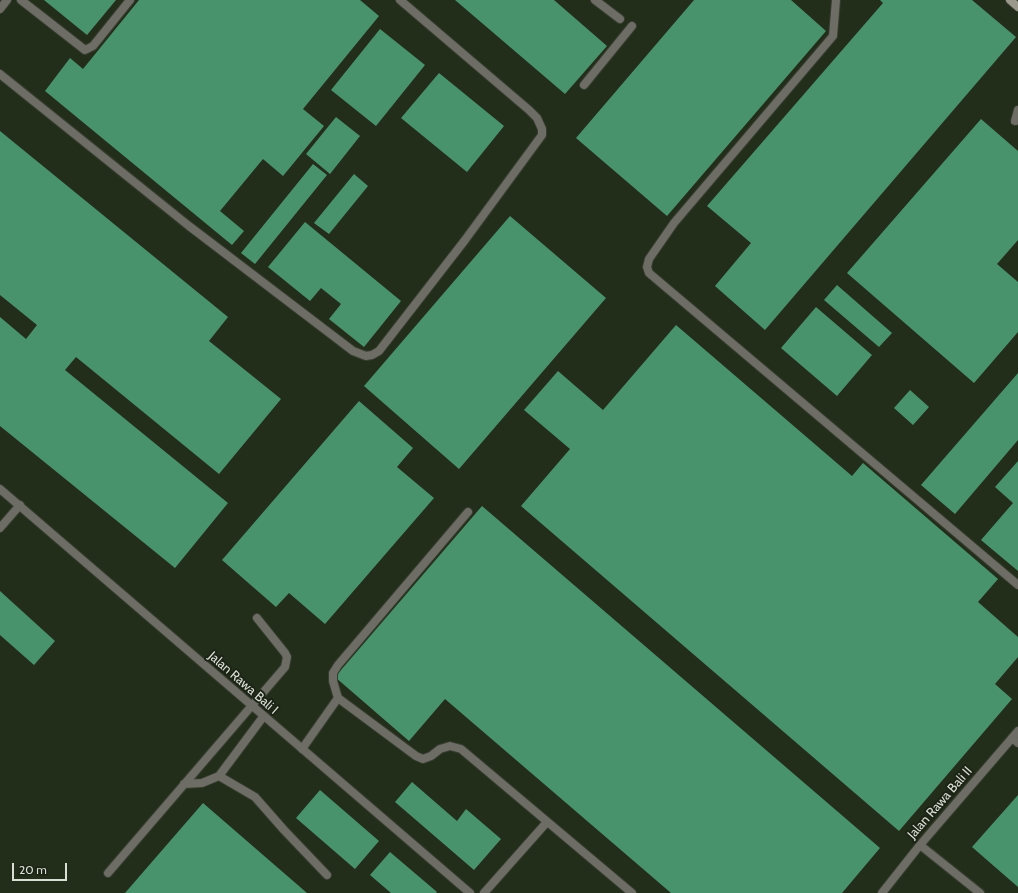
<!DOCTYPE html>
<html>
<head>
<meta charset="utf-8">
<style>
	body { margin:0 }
	#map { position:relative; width:1018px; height:893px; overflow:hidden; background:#1c2416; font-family:Cabin,sans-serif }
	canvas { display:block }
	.scale { position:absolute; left:12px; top:863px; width:55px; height:18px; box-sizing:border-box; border:2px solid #dadfd6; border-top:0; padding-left:5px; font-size:12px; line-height:14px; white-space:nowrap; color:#dadfd6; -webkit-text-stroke:3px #1c2416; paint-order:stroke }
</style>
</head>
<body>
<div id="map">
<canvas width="1018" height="893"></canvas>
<div class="scale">20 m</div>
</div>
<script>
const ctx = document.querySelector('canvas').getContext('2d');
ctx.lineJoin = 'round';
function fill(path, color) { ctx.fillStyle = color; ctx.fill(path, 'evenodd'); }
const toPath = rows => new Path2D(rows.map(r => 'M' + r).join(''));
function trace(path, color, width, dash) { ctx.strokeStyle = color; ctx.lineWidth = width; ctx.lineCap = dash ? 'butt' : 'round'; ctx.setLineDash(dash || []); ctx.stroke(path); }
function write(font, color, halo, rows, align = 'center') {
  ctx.font = font + ' Cabin,sans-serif'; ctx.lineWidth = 4; ctx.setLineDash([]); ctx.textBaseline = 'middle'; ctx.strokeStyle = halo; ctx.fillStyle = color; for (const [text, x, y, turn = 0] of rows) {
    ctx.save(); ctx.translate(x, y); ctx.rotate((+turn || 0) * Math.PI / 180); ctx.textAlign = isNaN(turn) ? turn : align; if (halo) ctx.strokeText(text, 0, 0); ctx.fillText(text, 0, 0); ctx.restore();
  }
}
const built = toPath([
	[0,0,1018,0,1018,893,0,893]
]);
const building = toPath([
	[44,0,116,0,87,35],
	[139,0,360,0,379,16,303,109,324,126,283,176,263,159,220,211,244,231,232,245,45,91,70,58,83,69],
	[455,0,554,0,607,46,565,94],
	[694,0,791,0,826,31,667,216,576,138],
	[880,0,972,0,1016,37,765,330,715,286,751,243,707,206,883,3],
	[380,29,425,65,376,126,331,90],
	[439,73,504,126,467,172,401,118],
	[336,117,360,136,330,174,306,154],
	[981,119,1018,151,1018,240,997,264,1018,282,1018,332,974,383,847,273],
	[0,131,228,317,209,341,281,399,219,474,76,357,65,370,228,503,175,568,0,426,0,317,26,339,37,325,0,295],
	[313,164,327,175,255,264,241,253],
	[354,174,368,186,329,234,314,223],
	[510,216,606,298,459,469,364,386],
	[305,222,401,301,364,347,329,319,341,304,321,288,310,301,268,267],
	[837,285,892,333,879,347,824,300],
	[816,307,872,355,837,396,781,348],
	[676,325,852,476,863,463,998,579,978,602,1018,637,1018,657,995,684,1012,699,899,831,521,506,570,449,524,410,558,371,603,410],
	[1018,373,1018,440,955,514,921,485],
	[910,390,929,407,913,425,894,408],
	[359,401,413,448,397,467,434,498,325,624,289,593,276,607,222,560],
	[1018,461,1018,571,981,540,1013,503,995,487],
	[482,506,880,848,842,893,671,893,445,699,409,741,335,677],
	[0,591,55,641,34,665,0,635],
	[412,782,457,821,466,809,501,839,474,870,395,802],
	[320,790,379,841,355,869,296,818],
	[1018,795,1018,887,972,847],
	[203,803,307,893,125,893],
	[390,852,437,892,436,893,391,893,370,875]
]);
const lane = toPath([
	[21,0,85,50,93,46,130,0],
	[595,0,620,19],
	[836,0,833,36,674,223,649,259,647,267,649,273,1018,585],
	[0,9,7,0],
	[0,74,189,226,353,351,366,356,372,355,379,351,465,240,542,135,542,129,537,118,529,110,400,0],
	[584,85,632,26],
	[1015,121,1018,110],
	[0,528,20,505],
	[338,698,333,681,333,673,338,665,468,512],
	[263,717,219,776,255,797,284,830,327,875],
	[1012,738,1018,743],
	[302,749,338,698,416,756,423,759,431,756,440,749,450,746,461,749,632,893],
	[184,784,202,783,219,776],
	[920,845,980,893],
	[108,873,285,667,287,657,285,653,257,618],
	[484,893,547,822]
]);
const street = toPath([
	[0,489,470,893],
	[882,893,920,845,1018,731]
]);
const secondary = toPath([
	[1010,0,1018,7]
]);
const streetNames = [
	["Jalan Rawa Bali I",243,683,41],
	["Jalan Rawa Bali II",940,803,-49]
];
fill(built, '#232e1a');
fill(building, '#49936c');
trace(lane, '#373e31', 10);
trace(street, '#373e31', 10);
trace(secondary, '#373e31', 10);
trace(lane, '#6e6d65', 8);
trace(street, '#6e6d65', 8);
trace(secondary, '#9a998c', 8);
write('13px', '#dadfd6', '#1c2416', streetNames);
</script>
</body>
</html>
